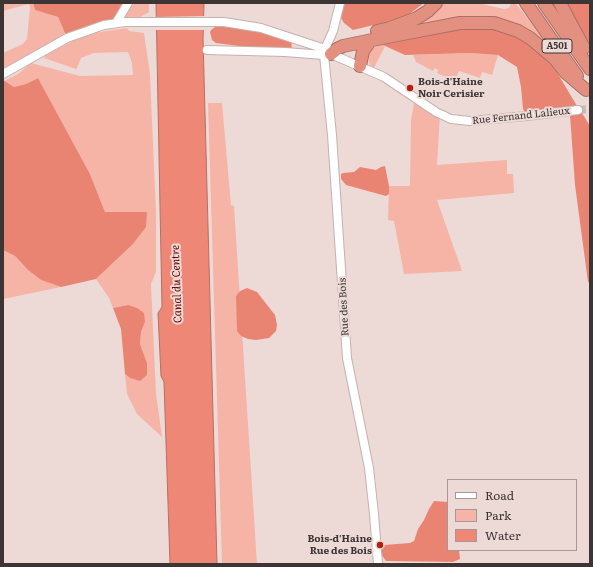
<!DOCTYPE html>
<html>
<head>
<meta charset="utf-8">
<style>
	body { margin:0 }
	#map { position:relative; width:593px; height:567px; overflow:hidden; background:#eddad7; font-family:Literata,serif }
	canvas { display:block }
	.frame { position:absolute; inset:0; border:4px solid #3c3534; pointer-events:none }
	.legend { position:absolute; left:447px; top:479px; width:130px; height:72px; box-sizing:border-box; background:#eddad7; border:1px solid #a69896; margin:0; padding:5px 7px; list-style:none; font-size:12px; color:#3c3534 }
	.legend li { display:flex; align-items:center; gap:8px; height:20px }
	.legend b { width:20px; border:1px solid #a69896 }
</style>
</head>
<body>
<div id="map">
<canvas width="593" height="567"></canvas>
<div class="frame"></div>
<ul class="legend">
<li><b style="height:5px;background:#fff"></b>Road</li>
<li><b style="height:11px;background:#f6b4a7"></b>Park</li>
<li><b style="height:11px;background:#ee8775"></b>Water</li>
</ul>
</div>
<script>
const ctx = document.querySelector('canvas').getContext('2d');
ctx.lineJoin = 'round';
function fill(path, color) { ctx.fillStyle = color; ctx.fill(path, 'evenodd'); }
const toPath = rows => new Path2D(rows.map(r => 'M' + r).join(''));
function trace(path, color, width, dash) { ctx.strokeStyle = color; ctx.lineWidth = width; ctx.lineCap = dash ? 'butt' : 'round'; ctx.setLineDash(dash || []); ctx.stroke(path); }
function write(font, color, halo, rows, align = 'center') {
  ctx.font = font + ' Literata,serif'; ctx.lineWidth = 4; ctx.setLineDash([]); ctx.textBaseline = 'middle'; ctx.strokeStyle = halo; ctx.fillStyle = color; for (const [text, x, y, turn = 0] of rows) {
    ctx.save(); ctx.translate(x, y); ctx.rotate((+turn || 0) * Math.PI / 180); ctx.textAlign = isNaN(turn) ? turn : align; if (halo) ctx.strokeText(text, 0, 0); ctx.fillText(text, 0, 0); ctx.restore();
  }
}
const green = toPath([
	[3,3,33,3,35,10,58,17,67,38,3,74,3,53,23,44,27,39,30,8,29,4,3,11],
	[128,3,149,3,149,12,131,22,116,23],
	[441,3,478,3,504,9,509,8,511,3,515,3,562,59,391,32],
	[127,28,129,31,144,33,150,74,156,212,156,272,151,284,156,394,162,437,137,414,127,394,125,374,130,378,147,363,140,344,141,332,145,322,128,305,113,308,109,298,96,279,133,244,105,212,90,174,38,78,26,84,14,87,4,81,18,74,31,63,80,76,133,75,132,63,128,52,94,53,81,58,77,68,76,69,44,58,45,55,77,39,100,32],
	[382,44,385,46,372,72,368,58,370,51,375,47],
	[470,53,498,55,492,75,482,72,480,78,459,71,455,81,437,73,438,70,435,68,433,71,416,62,413,55],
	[415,98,440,114,437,165,507,160,507,174,513,174,514,193,437,200,462,271,404,274,394,221,388,220,389,186,410,186,411,120],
	[208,103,222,103,231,205,234,206,257,564,222,564],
	[3,250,15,256,28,270,41,280,61,287,3,299]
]);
const forest = toPath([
	[33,3,128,3,116,23,67,38,58,17,35,10],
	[340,3,424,3,408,15,399,19,353,30,344,23,340,16],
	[567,3,590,3,590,44,585,37],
	[222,22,253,26,291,40,292,50,285,52,216,43,212,40,210,32,211,30],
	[481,26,516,34,552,64,577,106,527,116,523,109,521,87,517,67,498,55,470,53,405,55,385,46,382,44,458,27],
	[38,78,90,174,105,212,147,212,146,227,139,236,133,244,96,279,61,287,41,280,28,270,15,256,3,250,3,80,14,87,26,84],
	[582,113,590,126,590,283,588,282,575,185,570,115],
	[385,166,389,186,389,194,386,196,346,185,341,179,341,174,343,173,354,172,360,167,376,170,381,167],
	[247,288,257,292,275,315,277,325,276,331,269,338,256,340,248,339,241,336,237,331,236,296,240,291],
	[128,305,137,308,144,313,145,322,141,332,140,344,147,363,147,375,140,381,130,378,125,374,121,329,113,308],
	[434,501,448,502,448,550,459,550,460,559,453,562,386,561,381,554,381,548,384,545,410,543,414,541,418,529,424,520,429,509]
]);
const water = toPath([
	[156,3,204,3,203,38,217,564,170,564,164,382,161,376,158,313,162,307,156,3]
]);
const pier = toPath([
	[206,16,206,30,154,30,154,17]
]);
const minorTunnel = toPath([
	[578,110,590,109]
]);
const minor = toPath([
	[340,3,333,31,325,49,324,55,332,135,347,358,369,468,374,514,378,564],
	[116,23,128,3],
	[207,50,285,52,324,55],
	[3,74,67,38,104,25,125,22,224,22,261,28,325,49,331,54,384,77,436,112,451,119,470,121,527,116,578,110]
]);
const highway = toPath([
	[526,3,577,76],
	[544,3,590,69],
	[560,3,584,48],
	[377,31,390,28,417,18,428,11,436,3],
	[331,54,337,49,343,46,392,36,460,23,494,23,518,31,530,38,555,59,566,73,586,90],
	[360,66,363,51,370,41]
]);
const markers = [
	[410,88,4,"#b02210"],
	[380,545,4,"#b02210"]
];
const shields = [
	[557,46,30]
];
const shieldNames = [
	["A501",557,46]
];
const poiNames = [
	["Bois-d'Haine",418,82],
	["Noir Cerisier",418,94],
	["Bois-d'Haine",372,539,"right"],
	["Rue des Bois",372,551,"right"]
];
const streetNames = [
	["Rue Fernand Lalieux",521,116,-6],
	["Rue des Bois",344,307,-93]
];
const waterNames = [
	["Canal du Centre",177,284,-92]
];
fill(green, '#f6b4a7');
fill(forest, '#ea8472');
fill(water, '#ee8775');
trace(water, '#b96e62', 1);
fill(pier, '#eddad7');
trace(minorTunnel, '#cab9b6', 8, [8, 4]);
trace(minor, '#c4b2ae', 10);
trace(highway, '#a97065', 14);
trace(minor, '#fff', 8);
trace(highway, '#e39080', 12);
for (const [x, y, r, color] of markers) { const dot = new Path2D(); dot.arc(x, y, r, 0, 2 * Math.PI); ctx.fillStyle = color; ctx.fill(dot); trace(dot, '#eddad7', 1.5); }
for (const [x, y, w] of shields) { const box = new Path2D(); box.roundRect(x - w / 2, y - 7, w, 14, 3); ctx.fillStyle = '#eddad7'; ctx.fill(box); trace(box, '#3c3534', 1); }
write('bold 9px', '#3c3534', null, shieldNames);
write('bold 10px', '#3c3534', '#eddad7', poiNames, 'left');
write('10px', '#3c3534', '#eddad7', streetNames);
write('italic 11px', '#650500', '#eddad7', waterNames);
</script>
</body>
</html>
